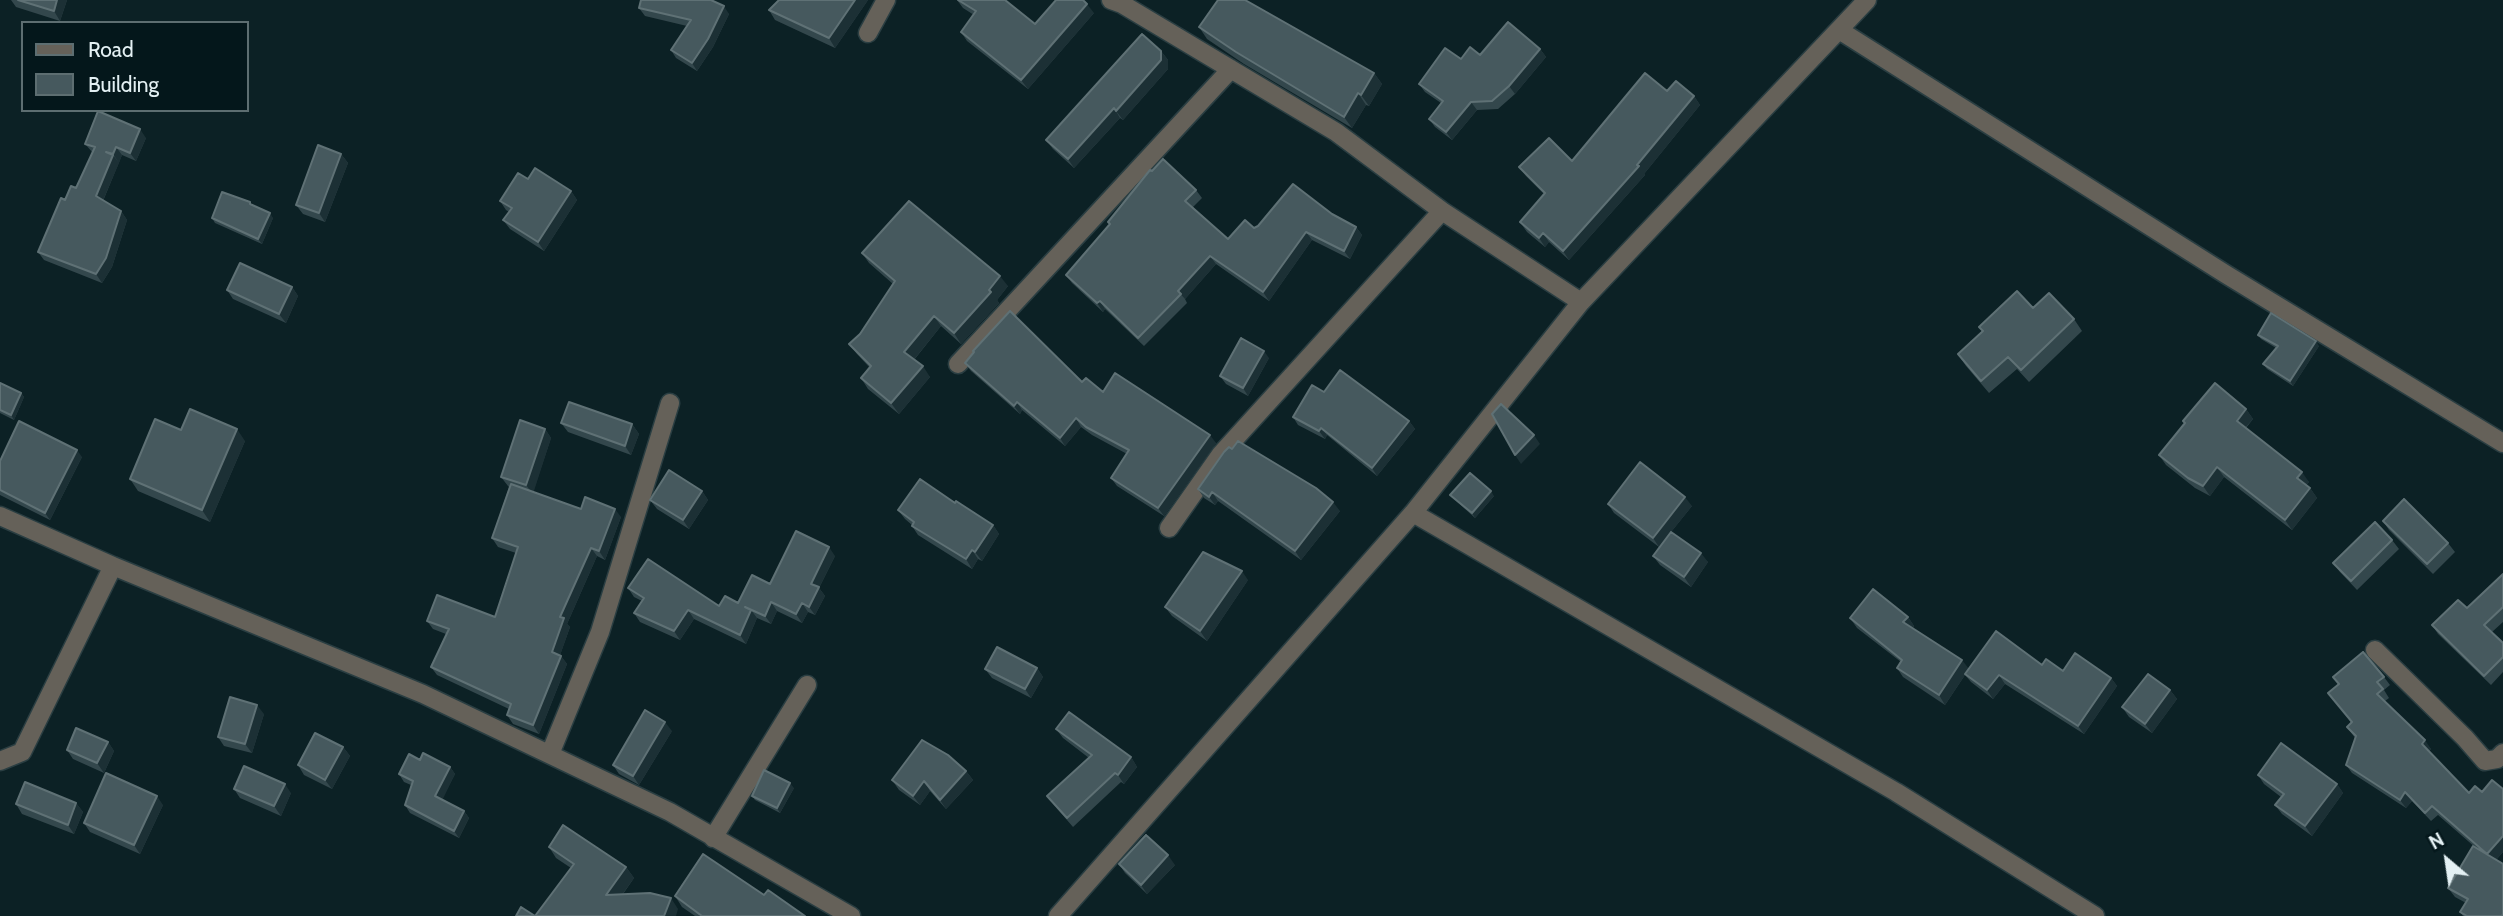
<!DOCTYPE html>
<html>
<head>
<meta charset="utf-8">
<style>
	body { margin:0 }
	#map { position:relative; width:2503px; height:916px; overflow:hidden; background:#0c2125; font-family:Cabin,sans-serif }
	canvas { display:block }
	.legend { position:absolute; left:21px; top:21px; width:228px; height:91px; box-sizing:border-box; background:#04171b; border:2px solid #5d6e71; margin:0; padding:9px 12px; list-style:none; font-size:21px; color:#e3f0f3 }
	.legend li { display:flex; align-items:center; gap:14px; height:35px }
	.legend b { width:35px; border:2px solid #5d6e71 }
	.north { position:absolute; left:2412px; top:825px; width:70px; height:70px; -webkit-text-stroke:5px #04171b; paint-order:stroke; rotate:331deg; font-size:19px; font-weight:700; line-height:28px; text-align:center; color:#e3f0f3 }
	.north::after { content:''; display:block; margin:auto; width:24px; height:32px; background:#e3f0f3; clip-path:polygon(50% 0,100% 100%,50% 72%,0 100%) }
</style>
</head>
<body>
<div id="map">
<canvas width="2503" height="916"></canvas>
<ul class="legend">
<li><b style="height:9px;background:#656159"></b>Road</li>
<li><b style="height:19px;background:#46595e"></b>Building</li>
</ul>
<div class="north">N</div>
</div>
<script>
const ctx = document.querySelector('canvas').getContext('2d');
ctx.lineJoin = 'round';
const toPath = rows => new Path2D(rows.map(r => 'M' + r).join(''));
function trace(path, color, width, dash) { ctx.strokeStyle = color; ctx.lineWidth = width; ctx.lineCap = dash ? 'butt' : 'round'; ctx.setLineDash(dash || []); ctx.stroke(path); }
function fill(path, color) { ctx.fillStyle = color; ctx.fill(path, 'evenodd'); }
const street = toPath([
	[1111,0,1122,4,1336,132,1442,211,1581,302],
	[1839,30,2227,275,2503,443],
	[868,33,886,0],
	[958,364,1231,69],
	[1413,513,1896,792,2095,916],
	[0,516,113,566,423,694,670,812,851,916],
	[1169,528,1221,454,1442,211],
	[2375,650,2465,738,2485,761,2497,759,2503,753],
	[550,754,600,632,670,403],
	[0,761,22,752,113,566],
	[713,838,807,685],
	[1058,916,1413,513,1581,302,1867,0]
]);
const wall = toPath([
	[11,0,67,0,60,21,16,7],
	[640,0,711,0,729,14,713,47,697,71,676,58,671,50,687,26,645,16,639,8,641,0],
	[868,0,835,48,775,20,769,10],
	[957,0,1035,24,1094,13,1028,89,967,41,961,32,974,15,963,8],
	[1199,27,1374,73,1382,84,1369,106,1366,105,1352,128,1244,64,1207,39],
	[1540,49,1546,57,1515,94,1498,109,1477,110,1452,140,1435,127,1429,119,1441,103,1425,92,1419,84,1461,59,1480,55],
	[1161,51,1168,60,1168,69,1123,120,1120,118,1074,168,1053,149,1046,140],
	[1667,91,1694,96,1700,105,1644,174,1645,175,1569,260,1549,242,1545,247,1527,232,1520,222,1544,194,1526,176,1519,167,1572,161],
	[146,138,136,161,122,155,103,201,121,211,127,220,112,267,102,283,44,260,38,252,65,200,76,188,93,153,85,144],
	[341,154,348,163,325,222,303,214,296,205],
	[528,179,571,191,577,200,544,251,510,229,503,220,509,212,506,210,500,201],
	[1196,190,1202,198,1193,207,1228,239,1254,228,1332,214,1356,227,1362,235,1350,259,1312,240,1269,301,1216,264,1185,299,1187,303,1144,346,1105,309,1103,312,1072,283,1066,275,1110,225,1108,222],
	[250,202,252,205,273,218,262,244,215,223,212,218],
	[862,253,1008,286,997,300,999,303,961,344,941,326,914,360,930,377,899,414,868,389,861,378,870,368,857,354,849,344,860,334,893,284,869,263],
	[292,287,298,296,286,323,233,299,227,290],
	[2033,308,2074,319,2082,331,2029,382,2017,369,1989,393,1966,366,1958,354,1982,331,1979,327],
	[2258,335,2319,346,2293,386,2267,369,2263,364,2276,348,2261,339],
	[1269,358,1248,396,1226,384,1220,376],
	[965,363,1082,382,1216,443,1164,516,1117,486,1111,478,1127,454,1092,435,1081,427,1065,446,1022,410,1020,414,971,371],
	[0,383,21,393,24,397,14,420,0,413],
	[2246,409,2253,419,2246,428,2309,482,2306,485,2310,488,2317,498,2292,530,2224,477,2210,496,2195,488,2166,465,2159,455,2185,424,2183,421],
	[1293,417,1409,421,1415,429,1377,476,1327,435,1325,439,1298,425],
	[561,423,632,424,639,434,631,455,568,432],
	[545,429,551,438,533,492,581,509,621,517,605,560,597,556,567,624,570,627,560,655,567,664,539,734,513,724,507,715,509,709,437,675,431,667,446,634,433,629,427,621,495,617,516,553,498,547,492,538,509,487,508,486,501,477],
	[181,430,245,441,210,522,138,491,130,479],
	[82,457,50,520,0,495,0,461],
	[1198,489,1340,511,1301,560,1218,501,1215,505,1204,498],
	[702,491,708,500,689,529,657,509,650,500],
	[1450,495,1494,496,1475,518,1454,499],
	[955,503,993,525,999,534,982,561,978,559,972,569,918,535,912,526,912,525,905,519,898,510],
	[1608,504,1692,506,1671,532,1708,562,1691,587,1660,565,1653,556,1659,547,1614,513],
	[2383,521,2448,543,2455,552,2433,574,2389,530],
	[2392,540,2399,549,2357,590,2340,572,2333,563],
	[835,556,819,588,825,596,815,615,808,612,802,623,777,611,771,624,757,618,746,644,694,619,680,640,640,622,634,613,642,601,634,597,628,588,719,606,738,603,770,584],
	[2503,574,2503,622,2492,632,2503,643,2503,672,2491,685,2438,634,2432,625,2467,608],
	[1248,580,1207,641,1172,616,1165,607],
	[1908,617,1914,626,1913,628,1968,669,2042,665,2063,671,2111,678,2117,686,2084,734,2005,684,1993,699,1971,682,1965,675,1945,705,1903,677,1897,668,1901,662,1857,628,1850,618],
	[1037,668,1043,677,1031,698,992,678,985,669],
	[2333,677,2384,677,2390,685,2384,690,2389,698,2385,701,2431,749,2429,751,2469,793,2503,789,2503,852,2496,860,2503,916,2463,916,2460,912,2466,903,2455,897,2448,888,2476,848,2438,815,2431,821,2412,801,2406,808,2352,773,2346,765,2355,738,2347,727,2351,722,2328,693,2338,684],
	[2170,690,2177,699,2152,733,2129,717,2122,707],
	[264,714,252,753,224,746,218,737],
	[1056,729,1131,757,1137,767,1124,784,1121,782,1073,827,1054,805,1047,796,1089,758,1063,738],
	[672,731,639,785,619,774,613,765],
	[108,742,114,751,104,773,73,759,67,750],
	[343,747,350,756,332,789,304,775,298,765],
	[420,760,450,767,455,774,442,799,464,811,469,818,459,838,410,813,405,805,411,785,404,782,399,774],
	[966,771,973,780,946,809,930,791,920,805,899,790,892,780],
	[2258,775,2337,784,2343,793,2312,836,2282,814,2275,805,2281,797,2264,784],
	[794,788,780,813,755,800,752,796],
	[234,789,291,793,281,816,240,798],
	[76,803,83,812,74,834,22,814,16,804],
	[163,805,140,854,90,832,84,823],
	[549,847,626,867,634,878,623,894,678,909,535,916,571,868,556,858],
	[1119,864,1175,865,1147,894,1125,873],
	[764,895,805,916,695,916,682,907,675,896]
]);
const shadedWall = toPath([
	[57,0,67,0,60,21,54,11],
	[855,0,868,0,835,48,829,38],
	[1087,4,1094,13,1028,89,1021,80],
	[724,6,729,14,713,47,697,71,692,63],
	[1540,49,1546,57,1515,94,1509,86],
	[1161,51,1168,60,1168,69,1123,120,1116,111],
	[1374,73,1382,84,1369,106,1361,95],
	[1358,93,1366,105,1352,128,1344,117],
	[1694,96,1700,105,1644,174,1645,175,1569,260,1563,251,1637,165],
	[1471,102,1477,110,1452,140,1446,132],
	[1114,108,1120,118,1074,168,1068,159],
	[140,129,146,138,136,161,130,153],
	[116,147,122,155,119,163,113,154],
	[341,154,348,163,325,222,319,213],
	[113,155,119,163,101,205,96,196],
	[571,191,577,200,544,251,538,242],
	[121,211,127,220,112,267,102,283,96,274],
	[270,213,273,218,262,244,258,239],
	[1356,227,1362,235,1350,259,1344,251],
	[1306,232,1312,240,1269,301,1263,292],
	[1543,233,1549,242,1545,247,1539,238],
	[1210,256,1216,264,1185,299,1178,291],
	[1000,276,1008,286,997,300,999,303,961,344,954,333],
	[292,287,298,296,286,323,279,314],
	[1100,301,1105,309,1103,312,1097,303],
	[934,316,941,326,912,362,904,352],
	[2316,341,2319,346,2293,386,2290,381],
	[1264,351,1269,358,1248,396,1243,388],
	[923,366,930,377,899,414,891,403],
	[21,393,24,397,14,420,11,415],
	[1017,402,1022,410,1020,414,1014,406],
	[2246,409,2253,419,2243,430,2237,421],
	[1076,418,1081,427,1065,446,1060,438],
	[1409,421,1415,429,1377,476,1372,468],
	[632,424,639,434,631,455,625,446],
	[1321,428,1327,435,1325,439,1319,431],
	[237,429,245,441,210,522,202,510],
	[545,429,551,438,533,494,526,485],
	[1210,435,1216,443,1164,516,1158,508],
	[1534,435,1540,444,1521,464,1515,455],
	[77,450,82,457,50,520,45,513],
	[2217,467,2224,477,2210,496,2203,486],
	[2302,472,2309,482,2304,488,2297,478],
	[2310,488,2317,498,2292,530,2285,520],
	[702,491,708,500,689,529,683,520],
	[1491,491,1494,496,1475,518,1472,513],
	[1212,492,1218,501,1215,505,1209,497],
	[1685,497,1692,506,1659,547,1653,538],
	[1333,502,1340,511,1301,560,1295,551],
	[615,509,621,517,605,560,599,551],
	[993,525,999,534,982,561,975,552],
	[829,547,835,556,819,588,825,596,815,615,809,607,811,584],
	[591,548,597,556,567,624,570,627,558,661,552,652,560,617],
	[972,550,978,559,972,569,966,559],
	[1701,553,1708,562,1691,587,1684,577],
	[1242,571,1248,580,1207,641,1200,631],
	[771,602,777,611,771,624,765,616],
	[802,603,808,612,802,623,796,614],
	[688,610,694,619,680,640,674,631],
	[751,610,757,618,746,644,740,635],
	[1908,617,1914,626,1910,631,1903,622],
	[561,656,567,664,539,734,533,725],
	[1962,660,1969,669,1945,705,1939,695],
	[1037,668,1043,677,1031,698,1025,689],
	[1999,675,2005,684,1993,699,1987,690],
	[2111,678,2117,686,2084,734,2078,726],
	[2170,690,2177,699,2152,733,2145,724],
	[257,705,264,714,252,753,245,744],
	[665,722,672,731,639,785,633,776],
	[2425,740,2431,749,2428,753,2422,744],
	[108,742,114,751,104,773,97,763],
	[343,747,350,756,332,789,325,780],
	[1131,757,1137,767,1124,784,1118,775],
	[450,767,455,774,441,803,435,796],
	[966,771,973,780,946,809,940,800],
	[924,781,930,791,920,805,913,796],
	[790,783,794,788,780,813,777,808],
	[285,784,291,793,281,816,274,806],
	[2337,784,2343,793,2312,836,2305,826],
	[2405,792,2412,801,2406,808,2400,800],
	[157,796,163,805,140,854,134,845],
	[76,803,83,812,74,834,68,825],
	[464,811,469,818,459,838,454,831],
	[2503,836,2503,852,2493,863,2487,854],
	[1168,855,1175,865,1147,894,1141,885],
	[626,867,634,878,614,906,606,895],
	[671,898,678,909,676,916,664,916]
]);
const building = toPath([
	[18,0,57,0,54,11,18,0],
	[641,0,711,0,724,6,708,39,692,63,671,50,691,20,639,8,641,0],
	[779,0,855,0,829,38,769,10,779,0],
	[958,0,1005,0,1035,24,1056,0,1083,0,1087,4,1021,80,961,32,976,11,958,0],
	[1218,0,1245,0,1374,73,1361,95,1358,93,1344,117,1236,52,1199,27,1218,0],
	[1508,22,1540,49,1509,86,1492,101,1471,102,1446,132,1429,119,1443,101,1419,84,1445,48,1461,59,1470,47,1480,55,1508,22],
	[1142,34,1161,51,1161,60,1116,111,1114,108,1068,159,1046,140,1142,34],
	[1645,73,1667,91,1676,81,1694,96,1637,165,1639,166,1563,251,1543,233,1539,238,1520,222,1545,193,1519,167,1549,138,1572,161,1645,73],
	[98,111,140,129,130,153,116,147,113,154,106,152,113,155,96,196,121,211,106,258,96,274,38,252,61,198,65,200,71,186,76,188,95,147,85,144,98,111],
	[318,145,341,154,319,213,296,205,318,145],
	[1163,159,1196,190,1185,201,1228,239,1245,220,1254,228,1258,226,1293,184,1332,214,1356,227,1344,251,1306,232,1263,292,1210,256,1178,291,1181,294,1138,338,1100,301,1097,303,1066,275,1110,224,1108,222,1150,170,1152,171,1163,159],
	[535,168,571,191,538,242,503,220,512,208,500,201,518,173,528,179,535,168],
	[222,192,250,202,250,204,270,213,258,239,212,218,222,192],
	[909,201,1000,276,989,290,991,292,954,333,934,316,904,352,923,366,891,403,861,378,871,366,849,344,860,334,895,281,862,253,909,201],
	[240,263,292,287,279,314,227,290,240,263],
	[2017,291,2033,308,2049,293,2074,319,2021,370,2008,357,1981,381,1958,354,1983,331,1979,327,2017,291],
	[1010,311,1082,382,1086,378,1103,392,1115,373,1210,435,1158,508,1111,478,1129,450,1086,427,1076,418,1060,438,1017,402,1014,406,965,363,974,352,973,351,1010,311],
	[2271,313,2316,341,2290,381,2263,364,2278,346,2258,335,2271,313],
	[1241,338,1264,351,1243,388,1220,376,1241,338],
	[1340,370,1409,421,1372,468,1321,428,1319,431,1293,417,1312,385,1324,392,1340,370],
	[0,383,21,393,11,415,0,410,0,383],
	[2215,383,2246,409,2237,421,2302,472,2297,478,2310,488,2285,520,2217,467,2203,486,2188,478,2159,455,2185,423,2183,421,2215,383],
	[569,402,632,424,625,446,561,423,569,402],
	[1501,404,1534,435,1515,455,1492,414,1501,404],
	[190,409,237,429,202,510,130,479,155,419,181,430,190,409],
	[520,420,545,429,526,485,501,477,520,420],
	[19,421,77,450,45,513,0,490,0,461,19,421],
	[1238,441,1316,488,1333,502,1295,551,1212,492,1209,497,1198,489,1224,452,1229,447,1232,449,1238,441],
	[1640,462,1685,497,1653,538,1608,504,1640,462],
	[669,470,702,491,683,520,650,500,669,470],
	[1470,473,1491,491,1472,513,1450,495,1470,473],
	[920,479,955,503,956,501,993,525,975,552,972,550,966,559,912,526,914,522,898,510,920,479],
	[511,484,581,509,585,497,615,509,599,551,591,548,560,617,564,618,552,652,561,656,533,725,507,715,511,704,431,667,449,629,427,621,437,595,495,617,518,547,492,538,511,484],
	[2404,499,2448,543,2427,564,2383,521,2404,499],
	[2375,522,2392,540,2351,581,2333,563,2375,522],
	[796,531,829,547,811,584,819,587,809,607,802,603,796,614,771,602,765,616,745,607,751,610,740,635,688,610,674,631,634,613,644,598,628,588,648,559,719,606,725,596,738,603,752,575,770,584,796,531],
	[1671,532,1701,553,1684,577,1653,556,1671,532],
	[1203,552,1242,571,1200,631,1165,607,1203,552],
	[2503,574,2503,607,2484,625,2503,643,2503,657,2484,676,2432,625,2458,600,2467,608,2503,574],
	[1873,589,1908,617,1903,622,1962,660,1939,695,1897,668,1902,660,1850,618,1873,589],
	[1996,631,2042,665,2046,659,2063,671,2075,653,2111,678,2078,726,1999,675,1987,690,1965,674,1996,631],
	[997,647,1037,668,1025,689,985,669,997,647],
	[2363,652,2384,677,2377,682,2383,689,2377,694,2425,740,2422,744,2469,793,2475,786,2482,792,2492,780,2503,789,2503,836,2487,854,2432,806,2425,813,2405,792,2400,800,2346,765,2356,736,2347,727,2352,722,2328,693,2339,684,2333,677,2363,652],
	[2148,674,2170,690,2145,724,2122,707,2148,674],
	[230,697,257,705,245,744,218,737,230,697],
	[645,710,665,722,633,776,613,765,645,710],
	[1069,712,1131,757,1118,775,1115,773,1067,818,1047,796,1092,755,1056,729,1069,712],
	[76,728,108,742,97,763,67,750,76,728],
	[315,733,343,747,325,780,298,765,315,733],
	[922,740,948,755,966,771,940,800,924,781,913,796,892,780,922,740],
	[2281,743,2337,784,2305,826,2275,805,2284,794,2258,775,2281,743],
	[423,753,450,767,435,796,464,811,454,831,405,805,413,781,399,774,409,754,420,760,423,753],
	[244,766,285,784,274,806,234,789,244,766],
	[764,770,790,783,777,808,752,796,764,770],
	[106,773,157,796,134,845,84,823,106,773],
	[25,782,76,803,68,825,16,804,25,782],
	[563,825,626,867,606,895,650,893,671,898,664,916,535,916,574,864,549,847,563,825],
	[1146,835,1168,855,1141,885,1119,864,1146,835],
	[2473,846,2503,864,2503,914,2502,916,2467,916,2460,912,2468,899,2448,888,2473,846],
	[703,854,764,895,768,890,805,916,702,916,675,896,703,854],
	[521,907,535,916,516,916,521,907]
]);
trace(street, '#2a3e42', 21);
trace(street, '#656159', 18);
fill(wall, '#33474c');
fill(shadedWall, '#1c3035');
fill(building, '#46595e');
trace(building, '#5f7175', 2);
</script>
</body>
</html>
